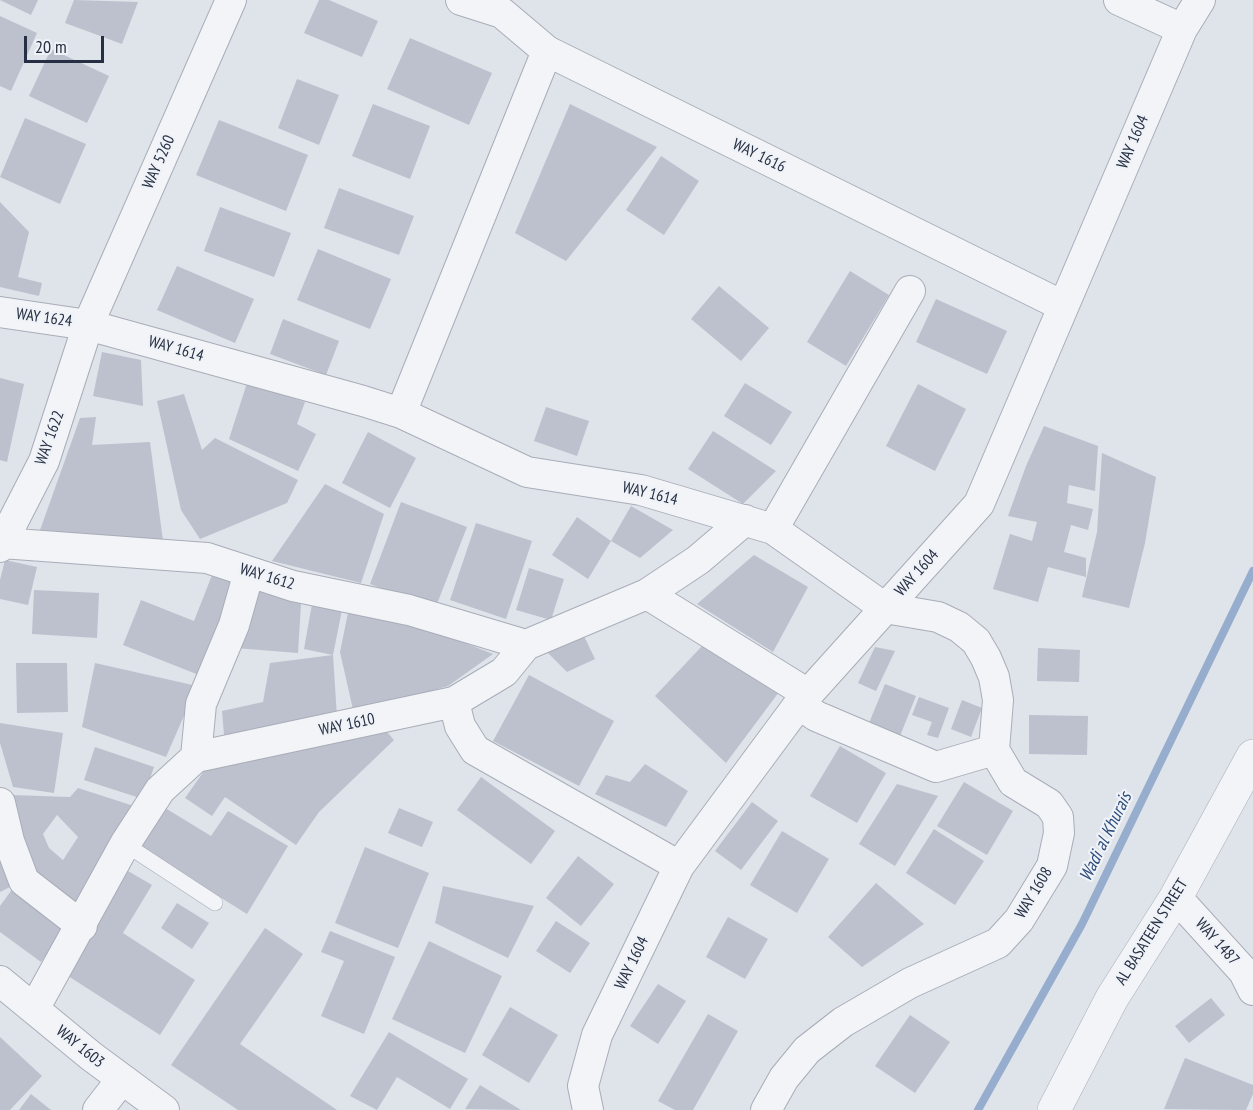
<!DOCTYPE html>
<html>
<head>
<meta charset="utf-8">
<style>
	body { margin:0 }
	#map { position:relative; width:1253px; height:1110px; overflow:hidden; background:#dfe3ea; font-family:"PT Sans Narrow",sans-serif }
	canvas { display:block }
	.scale { position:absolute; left:24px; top:36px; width:80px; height:27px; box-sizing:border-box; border:3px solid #262f43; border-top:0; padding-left:8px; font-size:18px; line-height:21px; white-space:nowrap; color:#262f43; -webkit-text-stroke:4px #eff2f7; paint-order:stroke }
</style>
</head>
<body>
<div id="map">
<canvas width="1253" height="1110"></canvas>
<div class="scale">20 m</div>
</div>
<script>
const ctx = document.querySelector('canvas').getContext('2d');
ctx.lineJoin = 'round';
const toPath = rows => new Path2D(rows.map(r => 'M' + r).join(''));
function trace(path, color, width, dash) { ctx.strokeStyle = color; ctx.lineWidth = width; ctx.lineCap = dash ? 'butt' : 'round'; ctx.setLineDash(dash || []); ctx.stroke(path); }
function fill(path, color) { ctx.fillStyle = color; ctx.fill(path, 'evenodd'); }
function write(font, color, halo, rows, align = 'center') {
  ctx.font = font + ' "PT Sans Narrow",sans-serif'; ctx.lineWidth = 4.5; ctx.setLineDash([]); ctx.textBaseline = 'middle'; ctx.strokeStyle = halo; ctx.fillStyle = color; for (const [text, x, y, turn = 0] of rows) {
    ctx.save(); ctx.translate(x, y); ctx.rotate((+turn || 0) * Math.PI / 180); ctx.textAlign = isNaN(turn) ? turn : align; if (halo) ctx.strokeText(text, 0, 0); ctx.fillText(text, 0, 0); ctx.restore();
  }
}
const stream = toPath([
	[978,1110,1082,924,1253,571]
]);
const building = toPath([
	[0,0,38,0,31,15],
	[74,0,138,2,122,44,65,23],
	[319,0,329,0,378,21,362,57,304,33],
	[0,16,37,33,11,91,0,86],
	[410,38,492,73,469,125,387,89],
	[51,49,109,76,87,123,29,96],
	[297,79,339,95,319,145,278,128],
	[373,104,430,126,410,179,352,156],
	[570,104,657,147,566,261,515,233],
	[25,118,86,144,60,204,0,177],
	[219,120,308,155,286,211,196,175],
	[661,156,699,181,664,235,626,210],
	[339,188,414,216,399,255,324,228],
	[0,202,29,232,18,277,42,283,39,296,0,287],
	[220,207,291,233,274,277,204,251],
	[318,249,391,279,370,329,297,300],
	[177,266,254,299,235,343,157,310],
	[850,271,889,295,846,366,807,342],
	[719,286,769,328,741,361,691,319],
	[936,299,1007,331,987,374,916,342],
	[283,319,339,341,326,375,270,354],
	[102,352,141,360,143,406,93,396],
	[0,378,24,384,7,462,0,460],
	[247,383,305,402,297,424,316,434,298,471,229,439],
	[745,383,792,412,771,445,724,416],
	[918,384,966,409,935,471,886,446],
	[184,394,202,450,215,438,298,480,287,503,200,539,181,510,157,401],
	[546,407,589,421,577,456,534,441],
	[96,417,92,445,150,442,163,541,39,533,80,418],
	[1044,426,1098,446,1095,491,1069,485,1067,503,1093,509,1088,530,1071,525,1064,552,1086,558,1086,577,1048,567,1038,602,993,589,1010,534,1032,541,1037,522,1008,516,1026,466],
	[713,431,776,471,743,504,688,469],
	[368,432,416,458,390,508,342,483],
	[1102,453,1156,477,1145,543,1129,608,1082,597,1097,532],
	[325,484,384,514,361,583,272,561],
	[401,502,467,527,435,609,370,584],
	[631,506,673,530,640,558,611,541],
	[577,517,611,541,588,579,552,555],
	[476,523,532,541,506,619,450,600],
	[754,555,808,587,773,652,697,604],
	[5,560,37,567,28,605,0,599,0,580],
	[529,568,564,579,551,620,516,610],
	[214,570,242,581,204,677,123,645,141,600,194,621],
	[34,590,99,593,97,638,32,634],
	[255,590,301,604,298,653,235,648],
	[312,604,342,610,333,655,304,649],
	[349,608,414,623,493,654,448,686,354,714,340,652],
	[583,634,595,659,567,672,546,651],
	[703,645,779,692,726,763,655,696],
	[875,647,895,651,876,691,858,683],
	[1038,648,1080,650,1079,682,1037,681],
	[333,655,337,717,224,735,222,711,263,702,270,663],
	[16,663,67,663,68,712,17,713],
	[95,663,197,686,166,757,82,727],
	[529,675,614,721,579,786,493,741],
	[885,684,916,696,900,736,869,723],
	[919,697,949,708,938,738,927,735,932,722,912,715],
	[962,700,982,708,971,737,951,729],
	[1029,715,1088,716,1087,755,1029,754],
	[0,723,63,733,54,793,13,787,0,743],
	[381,725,394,740,319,812,296,845,225,797,212,816,185,798,204,771,238,757],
	[840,746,886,773,857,823,810,796],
	[95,747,154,767,143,799,84,780],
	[645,764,688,791,666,827,595,794,606,775,630,782],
	[481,777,555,831,531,864,457,810],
	[964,782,1013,811,987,855,937,826],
	[897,784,938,796,895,866,859,844],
	[78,788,137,807,76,908,31,866,12,795,70,797],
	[57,815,78,837,63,860,49,848,43,834],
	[752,802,778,821,741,870,715,851],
	[157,803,211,836,228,811,288,846,247,914,133,843],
	[399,808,433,822,422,847,388,833],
	[934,829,984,861,955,905,906,873],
	[782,831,829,859,797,913,750,885],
	[0,844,70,923,41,962,0,932,0,906,16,884,0,892],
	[365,847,429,873,398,948,335,923],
	[578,856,614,884,581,926,546,898],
	[128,871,152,885,123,933,195,980,160,1035,65,974],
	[876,883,924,924,862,967,828,937],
	[443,886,534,906,508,958,435,923],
	[177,903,209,923,192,949,161,928],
	[728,917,768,939,745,979,706,957],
	[556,921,590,943,570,973,536,951],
	[265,928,303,954,240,1044,337,1110,238,1110,171,1065],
	[330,931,395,957,364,1034,321,1016,344,961,321,952],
	[429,941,502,976,465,1053,392,1019],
	[658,984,686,1001,658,1044,630,1026],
	[1211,998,1225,1015,1189,1043,1175,1026],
	[510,1007,558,1035,529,1083,482,1055],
	[708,1014,738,1031,693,1110,675,1110,658,1101],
	[910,1015,950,1042,915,1093,875,1066],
	[389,1032,468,1079,450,1109,397,1077,377,1110,350,1096],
	[0,1037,42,1076,10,1110,0,1110],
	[1185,1058,1253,1085,1253,1094,1246,1110,1164,1109],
	[480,1085,521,1110,465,1109],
	[31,1094,51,1110,19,1110]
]);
const service = toPath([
	[125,844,215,903]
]);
const minor = toPath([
	[461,0,502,13,547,51,1063,306],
	[1119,0,1182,29],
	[0,312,88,325,363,401,401,413,527,472,641,490,773,529,885,608,938,617,959,627,976,641,986,658,994,677,998,700,994,750,1013,782,1049,804,1058,817,1059,833,1052,866,1019,920,998,943,910,983,843,1022,807,1050,784,1078,766,1110],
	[401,413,547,51],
	[773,529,910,291],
	[2,543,207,558,293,586,409,610,526,645],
	[0,547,44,461,88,325,231,0],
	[647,594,808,694],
	[454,702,460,726,475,750,679,866],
	[799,704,816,716,936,767,994,750],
	[196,757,201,704,234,625,249,572],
	[0,803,9,841,24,881,82,926],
	[1176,897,1244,972,1253,990],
	[0,981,91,1056,164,1110],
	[34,1009,125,844,160,790,196,757,454,702,504,672,526,645,647,594,698,560,745,520],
	[98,1110,122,1079],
	[588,1110,583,1086,597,1035,679,866,799,704,979,504,1182,29,1200,0]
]);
const tertiary = toPath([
	[1054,1110,1112,998,1176,897,1253,756]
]);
const streetNames = [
	["WAY 1604",1133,142,-67],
	["WAY 1616",759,156,26],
	["WAY 5260",159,162,-66],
	["WAY 1624",44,318,8],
	["WAY 1614",176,349,16],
	["WAY 1622",50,438,-70],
	["WAY 1614",650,494,14],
	["WAY 1604",917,573,-48],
	["WAY 1612",267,577,17],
	["WAY 1610",347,725,-12],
	["WAY 1608",1034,893,-59],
	["AL BASATEEN STREET",1152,932,-58],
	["WAY 1487",1217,942,48],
	["WAY 1604",632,963,-64],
	["WAY 1603",80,1047,39]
];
const waterNames = [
	["Wadi al Khurais",1106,837,-64]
];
trace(stream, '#96adce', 8);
fill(building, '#bcc1cd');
trace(service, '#a8adb8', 16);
trace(minor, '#a8adb8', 32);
trace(tertiary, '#a8adb8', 34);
trace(service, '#f2f4f8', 15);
trace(minor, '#f2f4f8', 30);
trace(tertiary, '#f2f4f8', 33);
write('16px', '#262f43', '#eff2f7', streetNames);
write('italic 18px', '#2b4a7b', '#eff2f7', waterNames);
</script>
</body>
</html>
